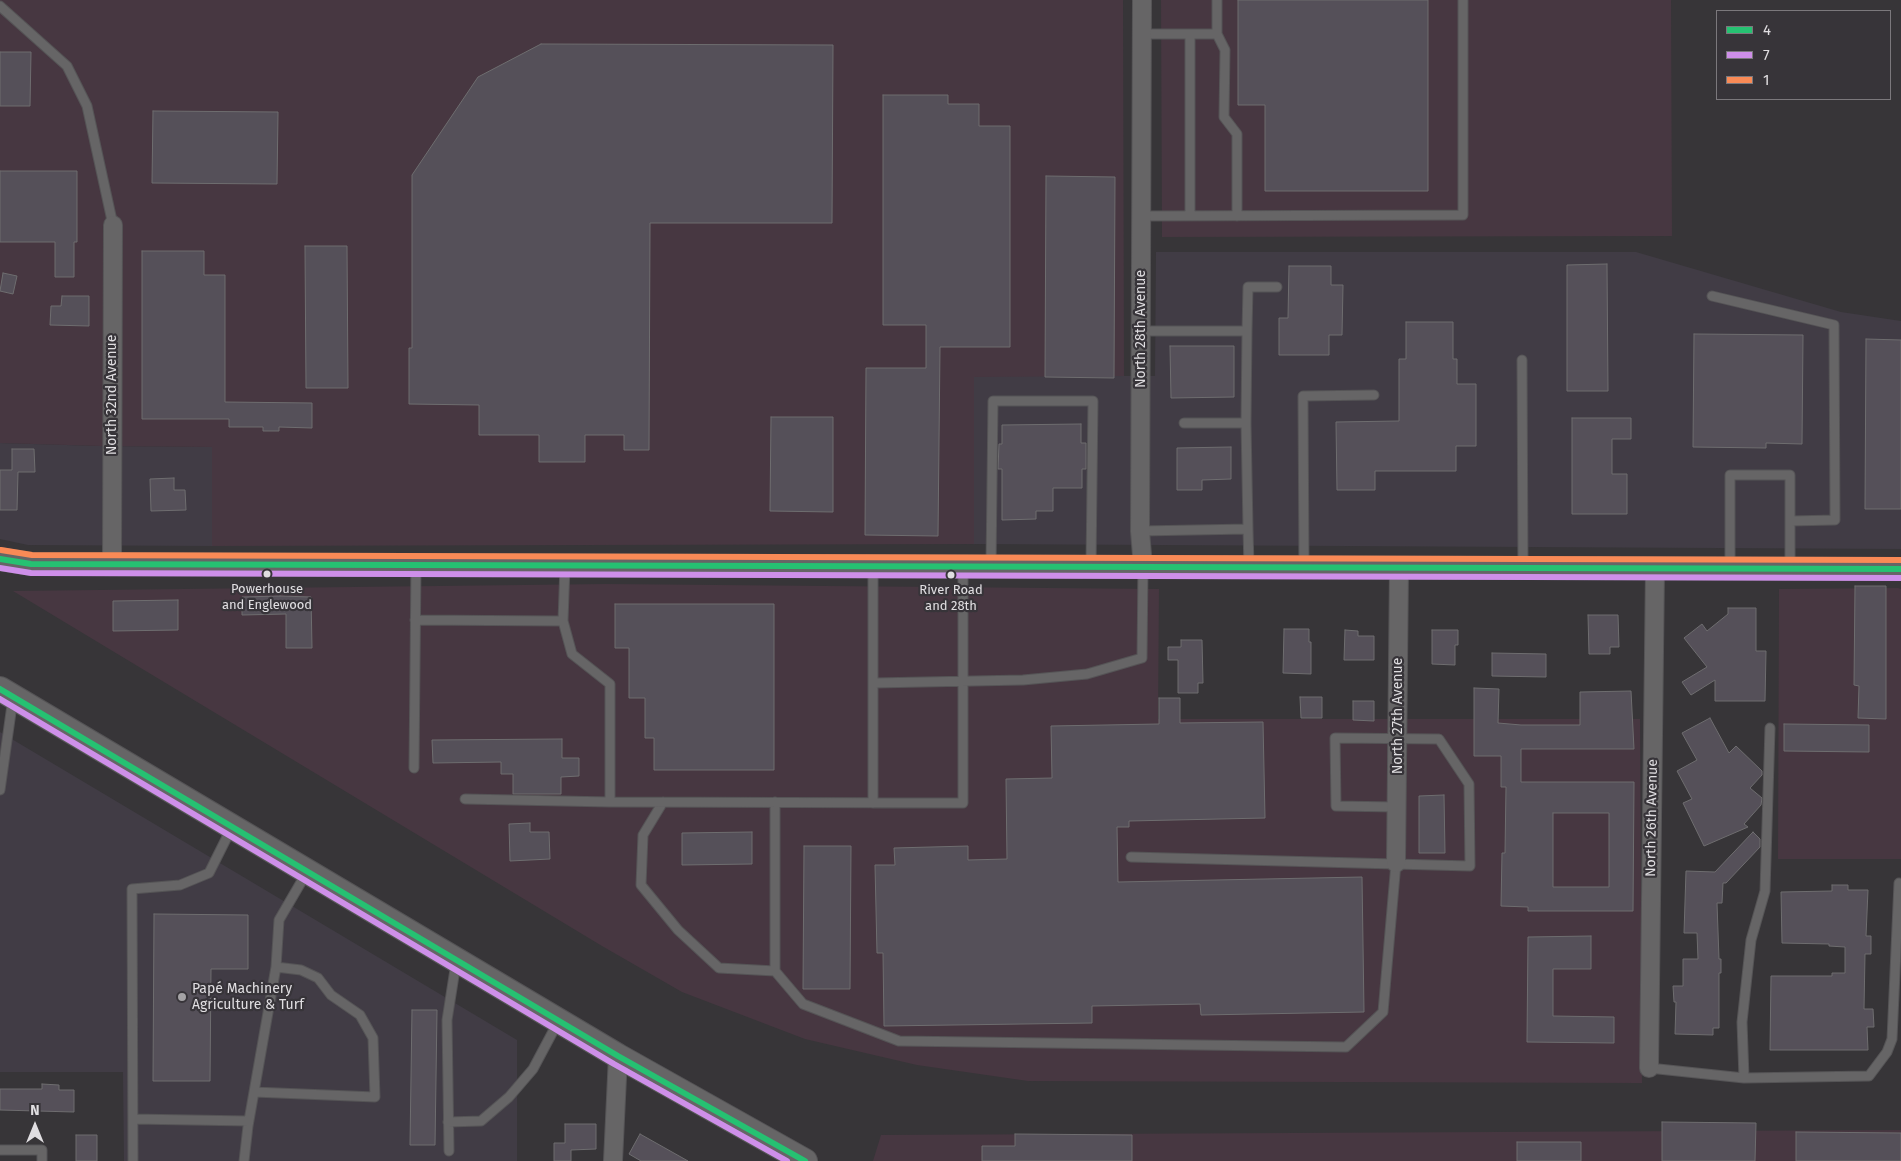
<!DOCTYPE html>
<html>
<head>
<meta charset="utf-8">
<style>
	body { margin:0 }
	#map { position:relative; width:1901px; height:1161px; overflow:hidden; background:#373538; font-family:"Fira Sans",sans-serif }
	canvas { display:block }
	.legend { position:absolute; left:1716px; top:10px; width:175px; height:90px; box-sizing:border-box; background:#373439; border:1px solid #7b787c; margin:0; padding:6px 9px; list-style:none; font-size:15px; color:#e0dee1 }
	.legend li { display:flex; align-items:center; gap:10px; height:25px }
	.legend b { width:25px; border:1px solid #7b787c }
	.north { position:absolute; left:10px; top:1101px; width:50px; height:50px; -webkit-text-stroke:4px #373439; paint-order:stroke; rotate:0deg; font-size:14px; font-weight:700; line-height:20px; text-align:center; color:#e0dee1 }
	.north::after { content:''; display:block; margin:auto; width:18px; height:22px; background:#e0dee1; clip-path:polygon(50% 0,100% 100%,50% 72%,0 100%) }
</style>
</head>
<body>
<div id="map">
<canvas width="1901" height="1161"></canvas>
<ul class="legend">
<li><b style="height:6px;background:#26c172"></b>4</li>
<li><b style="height:6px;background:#ce8fe9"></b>7</li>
<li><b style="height:6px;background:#f98a56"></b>1</li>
</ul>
<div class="north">N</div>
</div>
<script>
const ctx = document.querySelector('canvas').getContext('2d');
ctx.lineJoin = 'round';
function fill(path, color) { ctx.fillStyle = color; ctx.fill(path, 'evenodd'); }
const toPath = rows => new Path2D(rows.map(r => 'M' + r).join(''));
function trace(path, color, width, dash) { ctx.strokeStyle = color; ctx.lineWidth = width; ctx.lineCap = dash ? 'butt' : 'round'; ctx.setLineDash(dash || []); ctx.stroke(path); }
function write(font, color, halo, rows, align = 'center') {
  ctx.font = font + ' "Fira Sans",sans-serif'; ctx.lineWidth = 4.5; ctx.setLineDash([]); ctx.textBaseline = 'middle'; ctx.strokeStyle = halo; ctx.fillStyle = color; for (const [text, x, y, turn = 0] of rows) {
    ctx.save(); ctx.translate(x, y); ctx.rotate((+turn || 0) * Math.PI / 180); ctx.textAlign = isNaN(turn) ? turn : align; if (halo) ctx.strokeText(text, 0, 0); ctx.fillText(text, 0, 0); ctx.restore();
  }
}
const built = toPath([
	[1156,252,1636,252,1841,312,1901,321,1901,549,974,544,974,376,1155,376],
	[0,443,100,446,212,447,212,546,28,545,0,539],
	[0,732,517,1040,517,1161,124,1161,123,1072,0,1072]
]);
const industrial = toPath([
	[0,0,1123,0,1124,376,974,377,974,544,212,546,212,447,100,446,0,443],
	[1161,0,1671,0,1672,236,1162,237],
	[607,584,1159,589,1158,719,1640,719,1642,1083,1028,1081,917,1065,805,1039,682,992,602,946,13,591],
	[1898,588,1901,589,1901,859,1778,859,1779,589],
	[1901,1130,1901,1161,873,1161,881,1135]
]);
const building = toPath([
	[1238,0,1428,0,1428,191,1265,191,1265,105,1238,105,1238,0],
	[541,44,833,45,832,223,650,223,649,450,624,450,624,435,585,435,585,462,539,462,539,435,479,435,479,405,409,404,409,348,412,348,412,175,478,77,541,44],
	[0,52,31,52,30,106,0,106,0,52],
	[883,95,948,95,948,104,979,104,979,126,1010,126,1010,347,940,347,938,536,865,535,866,368,926,368,926,325,883,325,883,95],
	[153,111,278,112,277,184,152,183,153,111],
	[0,171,77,171,77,242,74,242,74,277,55,277,55,242,0,242,0,171],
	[1046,176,1115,177,1114,378,1045,377,1046,176],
	[305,246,347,246,348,388,306,388,305,246],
	[142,251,204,251,204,275,225,275,225,402,312,403,312,428,279,427,279,431,263,431,263,427,229,427,229,419,142,419,142,251],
	[1607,264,1608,391,1567,391,1567,265,1607,264],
	[1289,266,1331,266,1331,285,1343,285,1342,335,1329,335,1329,355,1279,355,1279,318,1288,318,1289,266],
	[3,273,17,276,13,294,0,291,3,273],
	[62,296,89,296,89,326,50,325,51,306,61,306,62,296],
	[1406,322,1453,322,1453,359,1457,359,1457,384,1476,384,1476,446,1456,446,1456,471,1375,471,1375,490,1337,490,1336,422,1399,421,1399,359,1406,359,1406,322],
	[1694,334,1803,335,1802,444,1766,443,1766,448,1693,447,1694,334],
	[1866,339,1901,340,1901,509,1865,509,1866,339],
	[1170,346,1234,346,1234,397,1171,398,1170,346],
	[771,417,833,417,833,512,770,511,771,417],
	[1572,418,1631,418,1631,439,1612,439,1612,474,1627,474,1627,514,1572,514,1572,418],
	[1081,424,1081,443,1086,443,1086,469,1082,469,1082,488,1053,488,1053,511,1036,511,1036,519,1002,520,1002,469,998,469,999,444,1002,444,1002,425,1081,424],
	[1231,447,1231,479,1202,480,1202,490,1177,490,1177,448,1231,447],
	[12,449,34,449,35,472,18,472,17,510,0,510,0,470,12,470,12,449],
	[174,478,174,490,185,490,186,510,151,511,150,479,174,478],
	[1855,586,1886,586,1886,719,1858,718,1859,686,1854,685,1855,586],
	[280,596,311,597,312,648,286,648,286,614,242,615,242,597,280,596],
	[178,600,178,630,113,631,113,601,178,600],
	[615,604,774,604,774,770,654,770,654,738,645,738,645,698,629,698,629,648,615,648,615,604],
	[1728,608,1756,608,1756,651,1766,651,1765,701,1715,701,1715,680,1691,695,1682,682,1707,667,1684,638,1702,624,1707,631,1728,614,1728,608],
	[1588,615,1618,615,1619,647,1610,647,1610,654,1589,654,1588,615],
	[1284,629,1309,629,1309,642,1311,642,1311,674,1283,673,1284,629],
	[1345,630,1358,631,1358,636,1374,636,1374,660,1344,660,1345,630],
	[1432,630,1458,630,1458,645,1455,645,1455,665,1432,664,1432,630],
	[1181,640,1202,640,1203,683,1198,683,1198,693,1178,693,1178,660,1168,660,1168,647,1181,647,1181,640],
	[1492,653,1546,654,1546,677,1492,676,1492,653],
	[1474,688,1499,689,1498,723,1521,725,1580,725,1580,692,1631,691,1634,749,1521,749,1521,782,1634,782,1633,911,1528,911,1528,907,1501,906,1502,853,1505,853,1506,787,1501,787,1501,756,1474,756,1474,688],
	[1553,813,1609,813,1609,887,1553,887,1553,813],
	[1300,697,1322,697,1322,718,1301,718,1300,697],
	[1159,698,1180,698,1180,723,1263,722,1265,818,1129,821,1129,827,1117,827,1118,882,1362,877,1364,1012,1201,1015,1200,1004,1092,1006,1092,1023,884,1026,883,953,877,953,875,865,895,865,894,848,968,846,968,860,1007,859,1006,779,1052,778,1051,726,1159,724,1159,698],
	[1353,701,1374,701,1374,721,1353,720,1353,701],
	[1710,718,1729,753,1736,746,1762,771,1762,775,1750,788,1762,798,1761,805,1744,824,1748,827,1704,846,1683,803,1692,799,1677,771,1697,760,1682,733,1710,718],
	[1784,724,1869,725,1869,752,1784,751,1784,724],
	[562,739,562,758,579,758,579,776,561,777,561,794,513,794,513,774,501,774,501,762,433,763,432,740,562,739],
	[1444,795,1445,853,1419,853,1419,796,1444,795],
	[530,823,530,832,549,832,550,859,510,861,509,824,530,823],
	[752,832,752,864,682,865,682,833,752,832],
	[1753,832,1760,839,1760,847,1726,883,1723,883,1722,903,1717,903,1719,959,1721,959,1721,973,1719,973,1719,1028,1713,1028,1713,1035,1675,1034,1676,1002,1674,1002,1673,986,1683,986,1683,959,1698,959,1697,933,1684,933,1686,871,1715,872,1753,832],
	[804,846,851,846,850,989,803,989,804,846],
	[1832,885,1848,885,1848,890,1868,890,1866,936,1871,936,1871,954,1865,954,1864,1009,1873,1009,1874,1027,1867,1027,1868,1050,1770,1050,1771,976,1832,976,1832,973,1845,973,1845,947,1829,946,1829,944,1782,943,1781,892,1832,891,1832,885],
	[154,914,248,915,248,969,211,969,210,1081,153,1081,154,914],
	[1591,936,1591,969,1553,969,1553,1016,1614,1017,1614,1043,1527,1042,1528,937,1591,936],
	[412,1010,437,1010,435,1145,410,1145,412,1010],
	[42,1084,59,1085,59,1090,74,1090,74,1112,0,1110,0,1089,42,1089,42,1084],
	[1662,1122,1756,1123,1755,1161,1662,1161,1662,1122],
	[565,1124,596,1124,596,1149,571,1150,571,1161,554,1161,554,1143,565,1143,565,1124],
	[1796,1132,1901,1133,1901,1161,1796,1161,1796,1132],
	[640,1134,688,1161,641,1161,629,1154,640,1134],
	[1015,1134,1132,1135,1132,1161,982,1161,982,1146,1015,1146,1015,1134],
	[76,1135,97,1135,97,1161,76,1161,76,1135],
	[1517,1142,1581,1142,1581,1161,1517,1161,1517,1142]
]);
const service = toPath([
	[0,6,67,66,87,106,113,225],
	[1142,34,1217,34,1217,0],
	[1190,34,1190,216],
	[1217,34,1225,50,1224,117,1237,134,1237,216],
	[1141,216,1463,215,1463,0],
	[1712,296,1834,325,1835,520,1790,521],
	[1141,331,1247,331,1246,423],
	[1247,331,1248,287,1277,287],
	[1522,360,1523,568],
	[1248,529,1249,567],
	[1140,531,1248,529,1246,423,1184,423],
	[991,566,993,401,1093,401,1091,566],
	[1304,568,1303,396,1374,395],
	[1730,568,1730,475,1790,475,1790,569],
	[415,620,563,621,572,654,610,684,610,802,465,799],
	[563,621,565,566],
	[874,683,1023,680,1087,674,1142,658,1143,567],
	[414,768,416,565],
	[0,790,13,698],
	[610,802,963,803,963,566],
	[663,802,643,835,641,885,678,930,719,968,775,971],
	[775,802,775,971,803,1004,899,1041,1346,1047,1383,1012,1396,863],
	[873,803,873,566],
	[1131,857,1470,866,1469,784,1439,739,1335,738,1336,806,1397,807],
	[1649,1068,1744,1078,1869,1076,1887,1052,1892,1039,1899,883],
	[1744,1078,1742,1022,1751,940,1765,891,1770,728],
	[254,1092,375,1097,373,1038,360,1015,331,995,318,978,301,970,276,967],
	[133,1119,249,1121],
	[448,1122,481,1121,509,1097,533,1069,558,1022],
	[0,1150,42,1150,42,1161],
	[449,1151,447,1020,456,963],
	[133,1161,132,889,180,885,209,873,232,827],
	[244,1161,248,1126,276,967,279,920,307,872]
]);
const minor = toPath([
	[1142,0,1140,531,1143,567],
	[112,565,113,225],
	[1396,863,1399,568],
	[1649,1068,1655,569],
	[613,1161,618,1056]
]);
const tertiary = toPath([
	[0,559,31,564,1901,569]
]);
const secondary = toPath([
	[0,689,618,1056,805,1161]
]);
const bus1 = toPath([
	[0,559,31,564,1901,569],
	[0,689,618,1056,805,1161]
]);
const bus2 = toPath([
	[0,568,31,573,1901,578],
	[0,699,614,1064,787,1161]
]);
const bus3 = toPath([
	[1,550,32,555,1901,560]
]);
const markers = [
	[267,574,4.5,"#e0dee1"],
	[951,575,4.5,"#e0dee1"],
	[182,997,5,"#a5a3a6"]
];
const busNames = [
	["Powerhouse",267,589],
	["and Englewood",267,605],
	["River Road",951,590],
	["and 28th",951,606]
];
const streetNames = [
	["North 28th Avenue",1141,329,-90],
	["North 32nd Avenue",112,395,-90],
	["North 27th Avenue",1398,716,-90],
	["North 26th Avenue",1652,818,-89]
];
const poiNames = [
	["Papé Machinery",192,989],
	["Agriculture & Turf",192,1005]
];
fill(built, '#413c45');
fill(industrial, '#473741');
fill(building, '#555059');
trace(building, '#6e6d6f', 1);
trace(service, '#555456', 11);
trace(minor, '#555456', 20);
trace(tertiary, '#555456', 24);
trace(secondary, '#555456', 26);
trace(service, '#666566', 9);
trace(minor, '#666566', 18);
trace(tertiary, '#666566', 21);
trace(secondary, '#666566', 24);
trace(bus1, '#26c172', 6);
trace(bus2, '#ce8fe9', 6);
trace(bus3, '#f98a56', 6);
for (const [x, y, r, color] of markers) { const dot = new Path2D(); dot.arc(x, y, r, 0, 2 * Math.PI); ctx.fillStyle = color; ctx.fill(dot); trace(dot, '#373439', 2); }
write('13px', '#e0dee1', '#373439', busNames);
write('14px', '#e0dee1', '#373439', streetNames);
write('14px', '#e0dee1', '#373439', poiNames, 'left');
</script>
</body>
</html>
